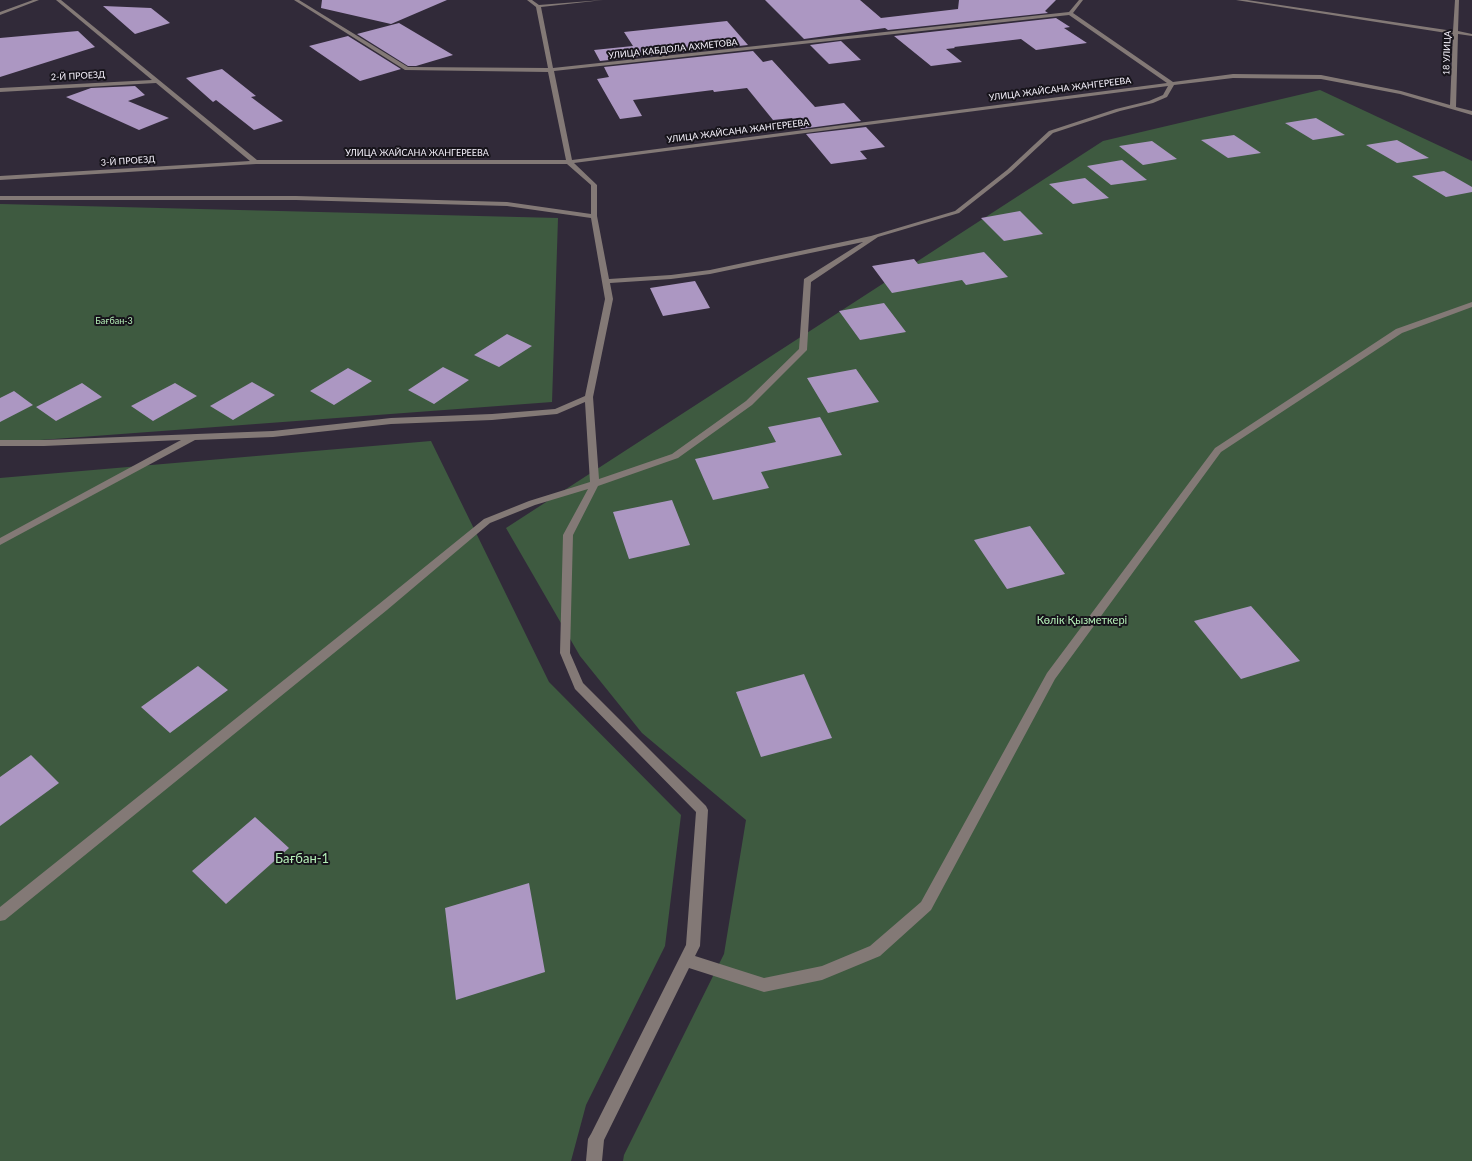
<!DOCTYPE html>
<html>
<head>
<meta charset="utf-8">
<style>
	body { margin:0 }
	canvas { display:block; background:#312a39 }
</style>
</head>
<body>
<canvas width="1472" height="1161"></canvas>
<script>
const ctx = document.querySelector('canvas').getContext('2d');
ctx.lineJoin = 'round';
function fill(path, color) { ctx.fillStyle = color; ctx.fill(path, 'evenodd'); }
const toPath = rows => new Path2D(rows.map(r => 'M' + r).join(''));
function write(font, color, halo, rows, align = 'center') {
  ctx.font = font + ' Lato,sans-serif'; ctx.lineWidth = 4; ctx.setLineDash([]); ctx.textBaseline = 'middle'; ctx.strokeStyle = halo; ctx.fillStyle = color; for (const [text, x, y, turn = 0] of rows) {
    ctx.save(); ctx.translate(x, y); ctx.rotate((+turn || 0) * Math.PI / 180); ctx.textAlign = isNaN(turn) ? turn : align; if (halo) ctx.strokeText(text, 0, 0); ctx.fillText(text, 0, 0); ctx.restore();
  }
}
const green = toPath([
	[1320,90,1472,161,1472,1161,623,1161,624,1155,724,954,746,820,642,733,580,656,506,528,1103,141],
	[0,204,558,218,552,402,0,443],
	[431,441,549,682,681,815,665,946,586,1105,571,1161,0,1161,0,478]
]);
const building = toPath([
	[322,0,447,0,391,24,321,8],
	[765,0,860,0,881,18,958,9,959,0,1056,0,1045,11,1048,13,888,30,885,28,804,39],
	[103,6,151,8,170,23,135,34],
	[1056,18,1070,27,1064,28,1087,43,1036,50,1021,39,954,47,955,48,946,49,962,62,931,66,894,36],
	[727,21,748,45,600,61,594,50,633,46,624,32],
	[399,23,453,55,416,66,408,66,357,34],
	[78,31,95,47,0,77,0,38],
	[348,36,401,69,360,81,309,46],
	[841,41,861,60,829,64,810,45],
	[753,51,763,62,772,60,815,107,844,103,861,121,801,129,792,118,773,120,747,88,714,92,713,90,633,100,642,116,620,119,597,79,609,77,604,67],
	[222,69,256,96,251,97,283,121,254,130,216,100,213,102,186,78],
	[135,86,145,95,128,101,169,118,139,130,66,97,91,88],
	[1316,118,1345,135,1313,140,1285,123],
	[866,127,885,147,860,151,867,159,831,164,806,134],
	[1234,135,1261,153,1228,158,1201,140],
	[1397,140,1429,158,1397,163,1366,145],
	[1152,141,1177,159,1143,165,1119,146],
	[1122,160,1147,180,1111,185,1087,166],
	[1444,171,1472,187,1472,192,1446,197,1412,176],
	[1085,178,1109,198,1073,204,1049,184],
	[1020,211,1043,234,1004,241,981,218],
	[984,252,1008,277,966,285,962,280,892,293,872,266,914,259,918,264],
	[695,281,710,308,663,316,650,288],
	[884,303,906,332,860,340,839,311],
	[507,334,532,346,499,367,474,355],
	[443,367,469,380,434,404,408,390],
	[348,368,372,381,334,405,310,391],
	[856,369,879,402,828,413,807,378],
	[252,382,275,395,233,420,210,406],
	[82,383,102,397,56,421,36,407],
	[175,383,197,396,153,421,131,406],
	[14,391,33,405,0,422,0,398],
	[820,417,842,455,761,472,769,488,713,500,695,459,776,442,768,427],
	[672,500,690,545,629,559,613,512],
	[1030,526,1065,574,1007,589,974,540],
	[1251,606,1300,661,1241,679,1194,621],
	[198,666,228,690,170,733,141,707],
	[804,674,832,738,761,757,736,692],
	[31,755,59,783,0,826,0,777],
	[255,817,289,848,226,904,192,871],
	[529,883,545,972,456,1000,445,908]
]);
const minor = toPath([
	[33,0,39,0,0,15,0,12,33,0],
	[56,0,61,0,257,160,566,160,548,72,405,70,294,0,299,0,408,67,548,68,536,7,527,0,532,0,539,5,603,0,541,7,553,68,1069,12,1079,0,1083,0,1073,13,1173,82,1233,74,1321,75,1401,91,1450,105,1453,34,1236,0,1247,0,1453,31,1455,0,1459,0,1458,31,1472,34,1472,36,1458,34,1456,107,1472,111,1472,115,1400,94,1321,79,1233,78,1174,85,1167,97,1153,103,1120,111,1053,133,1011,172,959,213,878,237,811,282,807,350,752,405,678,458,598,486,573,535,570,653,583,683,706,806,708,810,700,946,695,956,764,978,822,966,870,946,921,902,1047,673,1215,448,1396,329,1472,302,1472,307,1402,333,1221,452,1055,679,931,910,880,956,822,980,764,992,689,968,604,1140,602,1161,586,1161,588,1139,591,1134,686,945,696,812,575,689,560,653,563,535,588,489,535,505,490,523,387,610,5,920,0,921,0,907,379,604,484,519,529,501,590,482,585,402,557,414,492,420,391,424,273,437,195,440,0,545,0,538,181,440,44,446,0,446,0,440,44,440,273,431,391,418,492,414,555,409,585,396,605,299,591,218,507,206,296,200,0,200,0,196,296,196,507,202,591,214,591,185,567,164,256,164,0,180,0,176,250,161,156,83,0,92,0,88,152,80,56,0],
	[1069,15,1167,83,572,160,554,71,1069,15],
	[1168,86,1163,95,1149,101,1116,109,1049,131,1007,170,955,211,871,236,710,270,671,275,609,279,597,216,597,185,574,163,1168,86],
	[863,242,804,279,799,349,746,401,672,454,599,479,593,397,613,299,610,283,671,279,710,274,863,242]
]);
const farStreetnames = [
	["УЛИЦА КАБДОЛА АХМЕТОВА",673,49,-6],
	["18 УЛИЦА",1447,53,-88],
	["2-Й ПРОЕЗД",78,76,-3],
	["УЛИЦА ЖАЙСАНА ЖАНГЕРЕЕВА",1060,89,-7],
	["УЛИЦА ЖАЙСАНА ЖАНГЕРЕЕВА",738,131,-7],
	["УЛИЦА ЖАЙСАНА ЖАНГЕРЕЕВА",417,153],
	["3-Й ПРОЕЗД",128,161,-4]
];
const farParknames = [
	["Бағбан-3",114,321]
];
const parkNames = [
	["Көлік Қызметкері",1082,620]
];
const nearParknames = [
	["Бағбан-1",302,859]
];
fill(green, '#3e5a40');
fill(building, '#ac97c2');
fill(minor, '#837976');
write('9px', '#f7f3fd', '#17141b', farStreetnames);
write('9px', '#b4eeb7', '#17141b', farParknames);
write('11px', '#b4eeb7', '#17141b', parkNames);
write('13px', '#b4eeb7', '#17141b', nearParknames);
</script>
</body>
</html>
